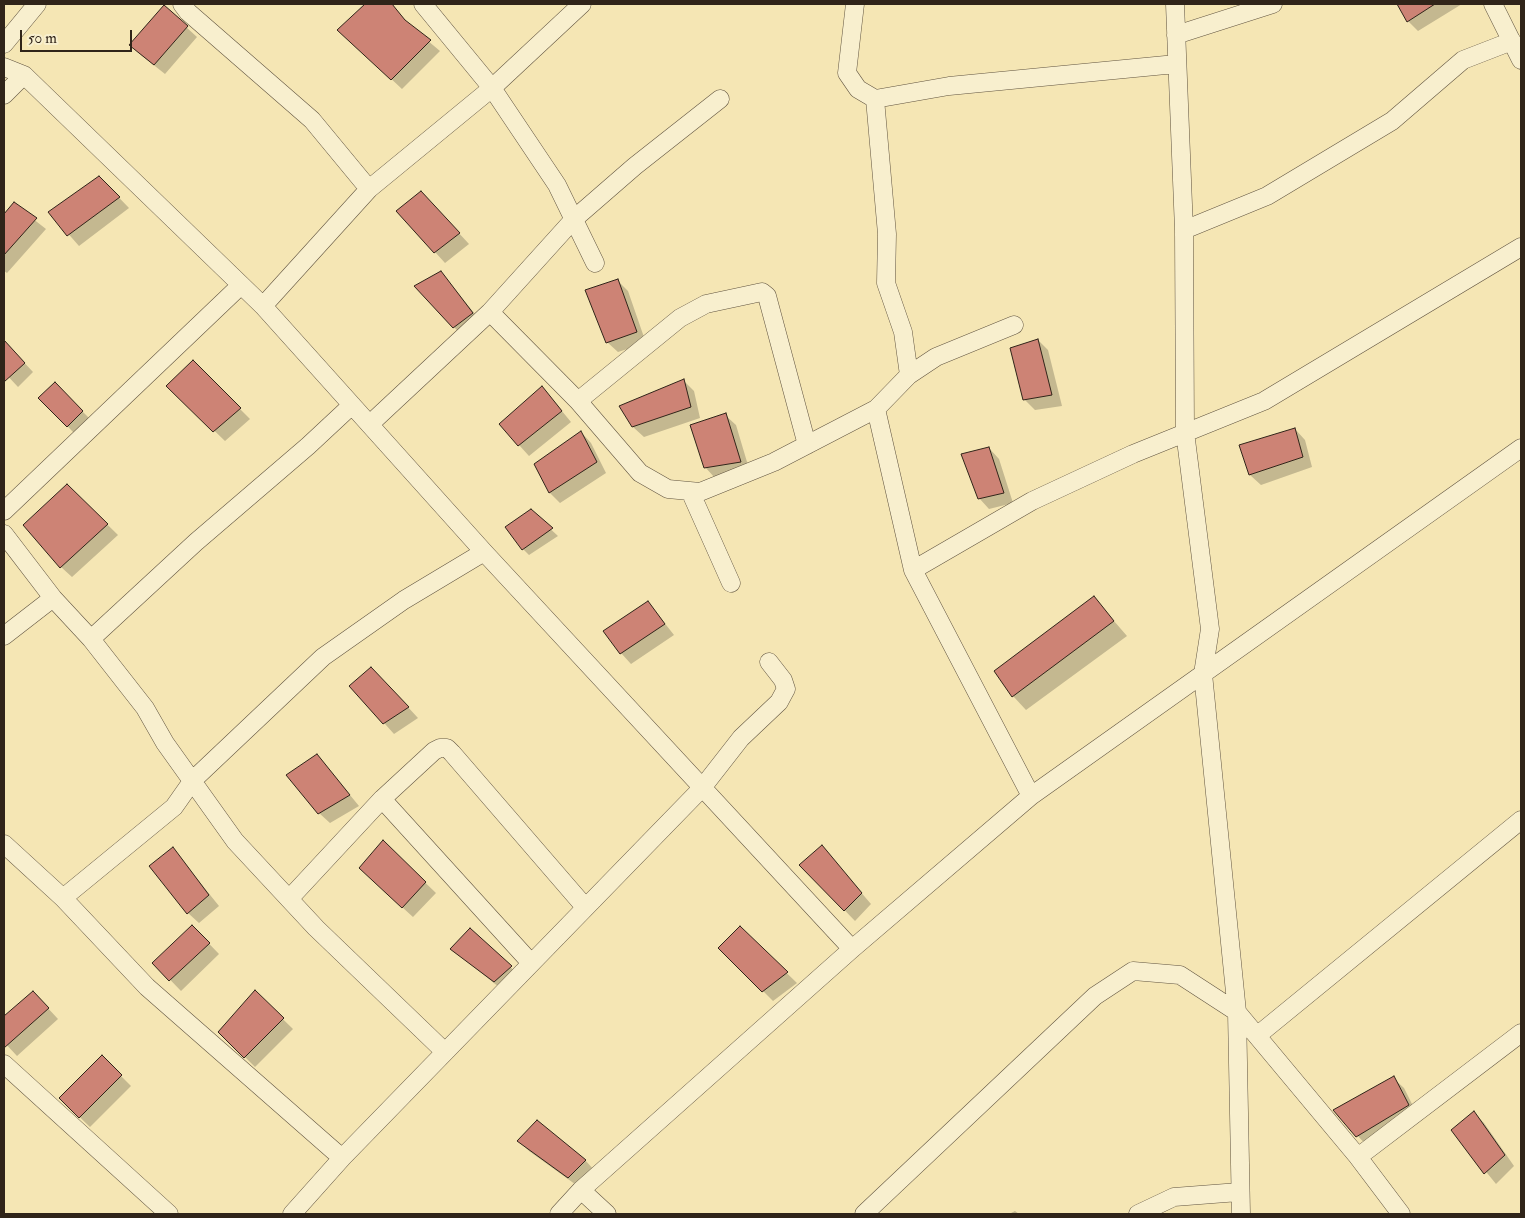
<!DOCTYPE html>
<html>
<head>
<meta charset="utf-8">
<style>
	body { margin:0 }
	#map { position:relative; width:1525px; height:1218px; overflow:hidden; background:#f5e6b4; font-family:"IM FELL Double Pica",serif }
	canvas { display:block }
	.frame { position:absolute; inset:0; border:5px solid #302419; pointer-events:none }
	.scale { position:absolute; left:20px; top:30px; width:112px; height:22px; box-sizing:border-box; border:2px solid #302419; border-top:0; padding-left:6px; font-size:15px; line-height:18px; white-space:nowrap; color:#302419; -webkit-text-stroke:4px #f8efce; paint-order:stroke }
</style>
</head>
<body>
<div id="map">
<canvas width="1525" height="1218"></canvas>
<div class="frame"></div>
<div class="scale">50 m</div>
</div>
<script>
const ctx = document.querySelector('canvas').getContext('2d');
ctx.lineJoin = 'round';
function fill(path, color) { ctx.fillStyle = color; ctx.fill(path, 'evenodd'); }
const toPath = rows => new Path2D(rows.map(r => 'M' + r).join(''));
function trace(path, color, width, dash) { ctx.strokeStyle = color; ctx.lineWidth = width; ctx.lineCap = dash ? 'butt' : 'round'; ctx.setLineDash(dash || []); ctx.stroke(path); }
const shadow = toPath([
	[367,4,392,4,409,25,440,51,402,89,339,30],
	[1399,4,1462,4,1418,31,1408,21],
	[164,7,197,37,165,74,141,55],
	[99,177,129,208,79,246,50,213],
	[431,203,469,244,445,263,398,211],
	[14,204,46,229,7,273,4,271,4,216],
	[441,272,483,324,464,338,454,327],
	[618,281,628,291,646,343,618,352,607,342],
	[1038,340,1048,350,1062,406,1035,410,1024,399],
	[4,341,33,372,18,387,4,372],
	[193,362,250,419,225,441,168,386],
	[683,380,694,391,700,418,644,437,633,427,621,407],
	[55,384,89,418,74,433,40,398],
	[542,387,571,422,529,456,500,424],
	[725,415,736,425,750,472,715,478,705,467],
	[1295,429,1305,440,1312,467,1261,485,1250,475,1240,446],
	[581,432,591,443,606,473,560,503,550,493,535,465],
	[989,448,999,459,1013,503,989,509,979,498],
	[67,485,118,535,72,577,61,567],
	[531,511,558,536,529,555,523,549],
	[1094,598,1127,636,1026,710,1013,696],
	[648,602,674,635,631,664,621,653],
	[382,679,418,718,394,734,351,686],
	[317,755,359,806,330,823,319,813],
	[383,842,436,893,413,917,371,879],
	[822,847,871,904,855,921,801,865],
	[173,849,219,906,199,923,188,913],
	[192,926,219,954,181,991,154,963],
	[740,928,797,983,773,1001,720,948],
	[470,929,522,978,505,992,452,949],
	[33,992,58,1019,17,1056,4,1042,4,1018],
	[255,992,293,1029,255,1067,220,1032],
	[102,1057,131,1086,90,1127,60,1098],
	[1393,1078,1404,1088,1418,1116,1368,1147,1335,1111],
	[1474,1113,1484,1123,1514,1166,1496,1184,1453,1131],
	[519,1141,585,1160,595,1171,579,1187,529,1151],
	[1015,1211,1019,1214,1009,1214]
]);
const building = toPath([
	[365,4,392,4,405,20,431,40,391,80,337,30,365,4],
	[1397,4,1435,4,1407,22,1397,4],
	[164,5,188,26,154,65,129,45,164,5],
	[99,176,120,197,67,236,48,212,99,176],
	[421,191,460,233,434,253,396,211,421,191],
	[14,202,37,218,4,255,4,214,14,202],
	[441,271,473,313,453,328,414,286,441,271],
	[618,279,637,332,606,343,585,290,618,279],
	[1038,339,1052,395,1023,400,1010,348,1038,339],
	[4,340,25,363,4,382,4,340],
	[193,360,241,408,213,432,166,386,193,360],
	[684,379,691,407,632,427,619,406,684,379],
	[55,382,83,411,67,427,38,398,55,382],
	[542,386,562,411,518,446,499,424,542,386],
	[726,413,741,462,704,468,690,425,726,413],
	[1295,428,1303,457,1249,475,1239,445,1295,428],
	[581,431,597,462,549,493,534,464,581,431],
	[989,447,1004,493,978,499,961,454,989,447],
	[67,484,108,524,60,568,23,525,67,484],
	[531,509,553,528,522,550,505,527,531,509],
	[1094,596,1114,621,1012,697,994,671,1094,596],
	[648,601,665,624,620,654,603,631,648,601],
	[371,667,409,707,383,724,349,686,371,667],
	[317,754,350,795,318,814,286,775,317,754],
	[383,840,426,882,402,908,359,868,383,840],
	[822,845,862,893,844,911,799,865,822,845],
	[173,847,209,895,187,914,149,866,173,847],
	[192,925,210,943,169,981,152,963,192,925],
	[740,926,788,972,762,992,718,948,740,926],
	[470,928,512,966,494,982,450,949,470,928],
	[255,990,284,1018,244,1058,218,1032,255,990],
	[33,991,49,1008,4,1048,4,1016,33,991],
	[102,1055,122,1075,79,1118,59,1098,102,1055],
	[1394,1076,1409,1105,1356,1137,1333,1110,1394,1076],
	[1474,1111,1505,1155,1484,1174,1451,1130,1474,1111],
	[537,1120,586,1160,568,1178,517,1141,537,1120]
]);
const street = toPath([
	[182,4,188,12,312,120,369,189],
	[423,4,492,88,557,185,595,263],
	[855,4,847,73,858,89,875,99],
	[1175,4,1184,230,1185,432,1210,629,1203,674,1237,1012,1241,1214],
	[1493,4,1521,60],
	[1176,35,1273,4],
	[4,44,37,4],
	[4,67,24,75,263,306,484,552,852,949],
	[4,95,24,75],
	[1184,230,1267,196,1392,121,1463,60,1512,41],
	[263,306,369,189,492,88,582,4],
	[490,312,578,401,680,318,706,304,762,292,767,296,807,445],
	[909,375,903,332,886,283,887,234,875,99,949,86,1176,64],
	[578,401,640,473,668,489,700,492,774,462,876,409,909,375,936,357,1014,325],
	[876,409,913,570],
	[370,424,490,312,574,219,635,166,720,99],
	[690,491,731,583],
	[4,511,240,286],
	[4,534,53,598,91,639,145,708,165,743,235,841,316,928,445,1052],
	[4,636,53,598],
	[91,639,196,542,308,446,352,405],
	[1031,796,913,570,1032,501,1133,454,1264,401,1521,247],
	[382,799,531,963],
	[4,844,63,898,147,987,342,1158],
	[63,898,174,807,193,780,323,657,404,600,484,552],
	[289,899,382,799,434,751,440,748,447,748,452,753,585,907],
	[1258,1035,1521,820],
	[4,1064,169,1214],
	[1358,1157,1521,1033],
	[581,1190,607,1214],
	[292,1214,342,1158,702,788,741,738,779,702,786,689,783,680,769,662],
	[559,1214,581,1190,852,949,1031,796,1521,448],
	[864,1214,1095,996,1133,971,1180,975,1237,1012,1358,1157,1401,1214],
	[1138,1214,1174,1197,1239,1192]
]);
fill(shadow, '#0003');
fill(building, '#cd8375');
trace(building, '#302419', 1);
trace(street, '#615440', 19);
trace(street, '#f8efce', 18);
</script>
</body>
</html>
